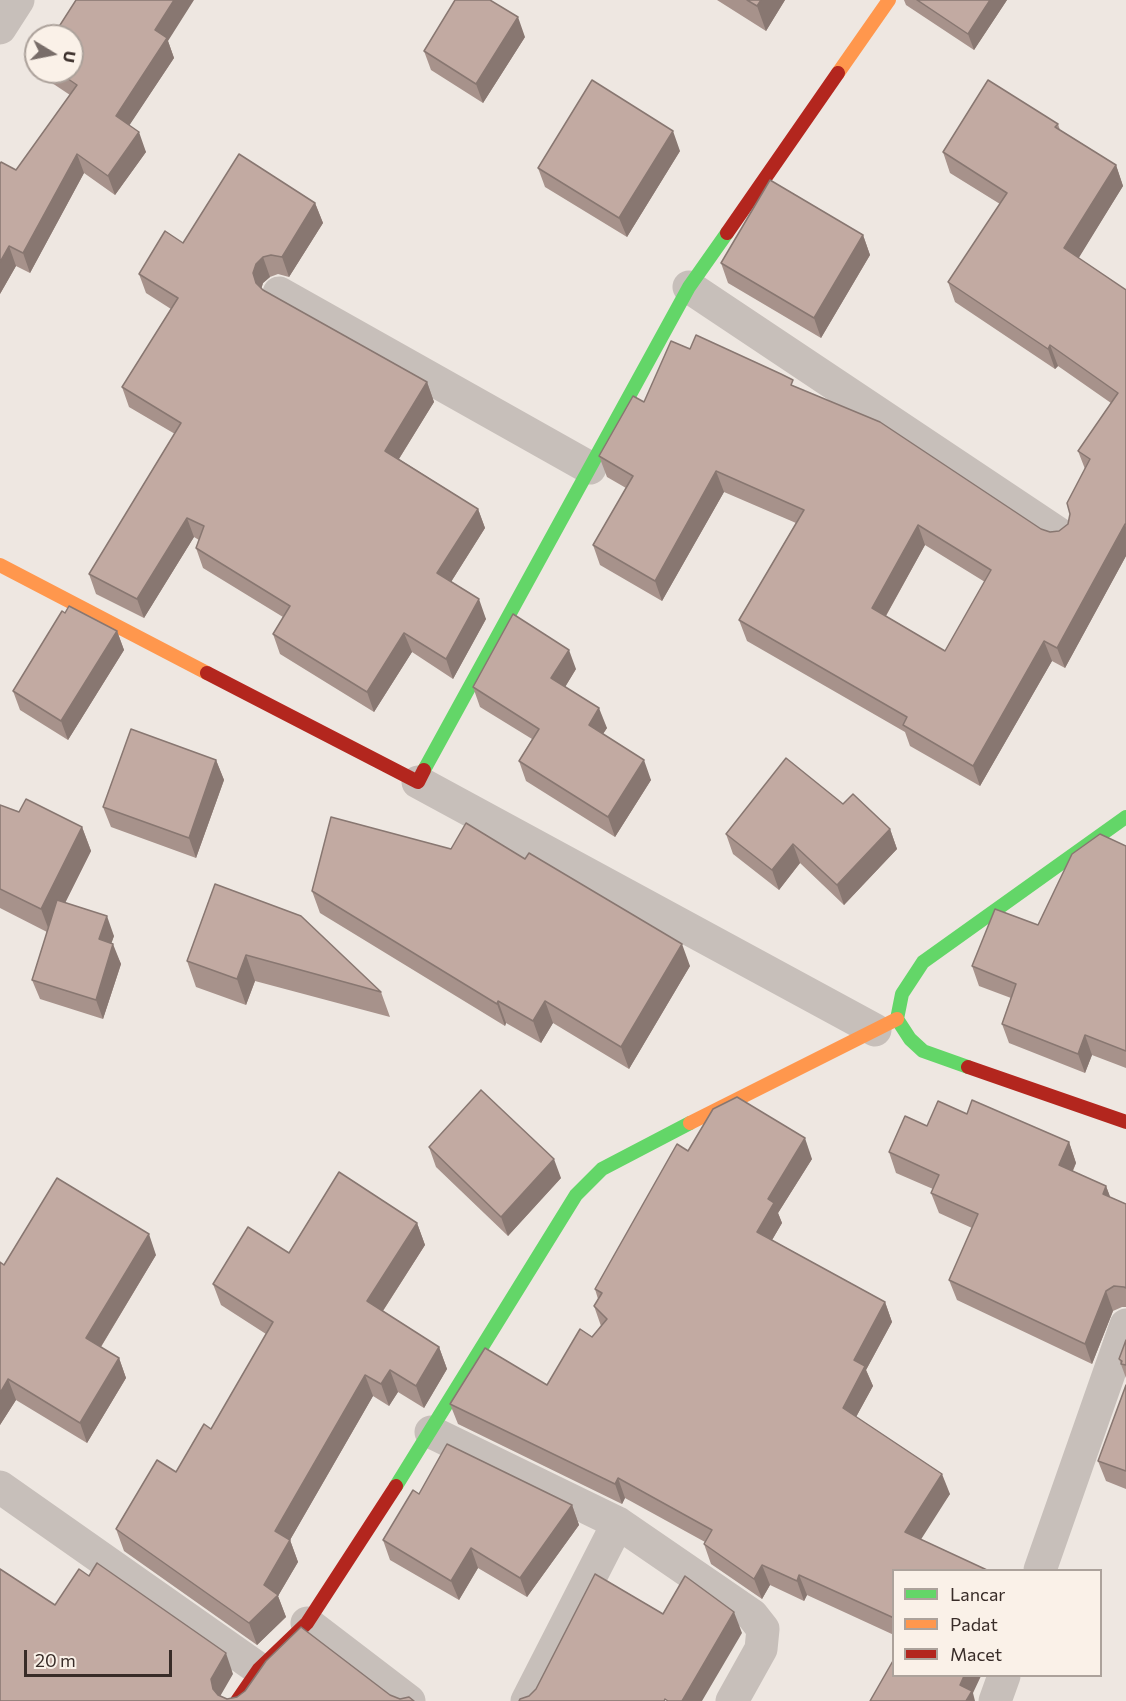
<!DOCTYPE html>
<html>
<head>
<meta charset="utf-8">
<style>
	body { margin:0 }
	#map { position:relative; width:1126px; height:1701px; overflow:hidden; background:#eee7e1; font-family:Commissioner,sans-serif }
	canvas { display:block }
	.legend { position:absolute; left:892px; top:1569px; width:210px; height:108px; box-sizing:border-box; background:#faf1e8; border:2px solid #aca29b; margin:0; padding:8px 10px; list-style:none; font-size:18px; color:#382c28 }
	.legend li { display:flex; align-items:center; gap:12px; height:30px }
	.legend b { width:30px; border:2px solid #aca29b }
	.north { position:absolute; left:24px; top:24px; width:60px; height:60px; box-sizing:border-box; background:#faf1e8; border:2px solid #aca29b; border-radius:50%; rotate:100deg; font-size:16px; font-weight:700; line-height:24px; text-align:center; color:#382c28 }
	.north::after { content:''; display:block; margin:auto; width:21px; height:27px; background:#786d69; clip-path:polygon(50% 0,100% 100%,50% 72%,0 100%) }
	.scale { position:absolute; left:24px; top:1650px; width:148px; height:27px; box-sizing:border-box; border:3px solid #382c28; border-top:0; padding-left:8px; font-size:18px; line-height:21px; white-space:nowrap; color:#382c28; -webkit-text-stroke:4px #faf1e8; paint-order:stroke }
</style>
</head>
<body>
<div id="map">
<canvas width="1126" height="1701"></canvas>
<ul class="legend">
<li><b style="height:8px;background:#63d668"></b>Lancar</li>
<li><b style="height:8px;background:#ff974d"></b>Padat</li>
<li><b style="height:8px;background:#b3261e"></b>Macet</li>
</ul>
<div class="north">U</div>
<div class="scale">20 m</div>
</div>
<script>
const ctx = document.querySelector('canvas').getContext('2d');
ctx.lineJoin = 'round';
const toPath = rows => new Path2D(rows.map(r => 'M' + r).join(''));
function trace(path, color, width, dash) { ctx.strokeStyle = color; ctx.lineWidth = width; ctx.lineCap = dash ? 'butt' : 'round'; ctx.setLineDash(dash || []); ctx.stroke(path); }
function fill(path, color) { ctx.fillStyle = color; ctx.fill(path, 'evenodd'); }
const street = toPath([
	[0,28,18,0],
	[689,287,1059,534],
	[279,293,590,468],
	[418,782,875,1030],
	[431,1432,618,1523,752,1615,763,1629,761,1649,732,1701],
	[0,1487,259,1669],
	[1040,1570,1126,1325],
	[307,1623,409,1701],
	[527,1701,618,1523],
	[995,1701,1004,1676]
]);
const fast = toPath([
	[424,770,689,287,727,233],
	[968,1067,923,1051,910,1039,897,1019,902,994,923,962,1126,817],
	[396,1486,576,1195,602,1169,690,1123]
]);
const slow = toPath([
	[838,73,889,0],
	[0,565,207,673],
	[690,1123,897,1019]
]);
const jam = toPath([
	[727,233,838,73],
	[207,673,418,782,424,770],
	[968,1067,1126,1122],
	[237,1701,259,1669,307,1623,396,1486]
]);
const wall = toPath([
	[717,0,785,0,766,31],
	[904,0,1007,0,974,50,906,5],
	[525,37,483,103,431,70,424,51],
	[168,41,174,58,129,125,146,152,115,195,84,173,30,273,16,266,0,294,16,170,70,95,46,79,43,72,72,72],
	[1058,124,1060,130,1116,165,1123,186,1078,258,1126,290,1126,556,1065,668,1052,661,980,786,910,746,905,732,747,641,739,620,796,523,724,492,662,601,600,565,593,545,626,488,607,477,599,456,644,402,690,349,795,387,1041,529,1050,532,1059,531,1068,524,1085,469,1078,451,1111,403,1058,366,1055,369,955,302,948,282,1000,204,950,173,943,152],
	[925,545,985,582,945,651,886,616],
	[680,151,627,237,545,187,538,168],
	[315,203,323,223,289,277,278,274,270,277,263,283,261,289,427,382,434,402,399,459,478,509,485,528,451,582,486,619,453,679,412,652,374,712,280,654,273,634,283,617,203,568,196,548,199,540,194,537,144,618,96,594,89,574,175,434,129,407,122,387,171,309,146,293,139,274],
	[863,235,870,255,821,338,728,283,721,263],
	[65,613,117,631,124,650,68,740,20,710,13,691],
	[576,669,565,687,607,728,603,734,651,780,615,837,526,781,519,761,532,739,480,707,473,687],
	[216,760,224,780,196,858,111,827,103,807],
	[843,804,890,829,897,849,844,905,800,863,779,890,733,854,726,834],
	[0,805,19,812,82,827,91,851,65,903,114,936,111,943,121,964,103,1019,40,999,32,980,47,932,0,908],
	[1126,846,1126,1068,1092,1055,1085,1073,1009,1043,1002,1024,1011,998,979,986,972,966,1038,925],
	[215,884,381,992,390,1017,255,981,246,1005,196,987,187,961],
	[312,891,690,966,629,1069,553,1023,541,1043,506,1023,505,1026,320,913],
	[967,1114,1069,1142,1076,1163,1073,1171,1106,1186,1110,1197,1126,1204,1126,1307,1122,1307,1113,1311,1092,1364,957,1300,949,1280,972,1228,939,1213,931,1193,933,1189,896,1173,889,1152,927,1126],
	[429,1147,561,1178,508,1236,436,1167],
	[688,1151,812,1159,778,1213,782,1223,772,1240,885,1302,892,1322,866,1370,873,1386,856,1417,950,1494,894,1570,894,1635,807,1595,804,1601,770,1585,762,1599,711,1564,704,1544,705,1542,625,1498,622,1504,458,1424,450,1404,547,1385,592,1337,601,1326,594,1306,598,1299,595,1289],
	[417,1223,425,1245,383,1311,439,1347,447,1369,424,1408,398,1392,389,1406,373,1396,290,1540,298,1562,278,1596,286,1617,257,1645,124,1551,116,1529,176,1472,211,1429,266,1334,221,1305,213,1284,289,1253],
	[156,1255,101,1347,119,1358,126,1378,87,1443,16,1400,0,1425,4,1265],
	[1126,1340,1126,1378,1119,1359],
	[1126,1385,1126,1489,1106,1481,1098,1461],
	[419,1494,572,1505,579,1525,527,1597,478,1568,459,1600,390,1560,383,1540]
]);
const shadedWall = toPath([
	[174,0,194,0,168,41,174,58,123,135,116,116,155,30],
	[761,0,785,0,766,31,757,6],
	[990,0,1007,0,974,50,968,34],
	[518,17,525,37,483,103,476,84],
	[673,131,680,151,627,237,619,218],
	[139,132,146,152,115,195,108,176],
	[77,154,84,173,30,273,23,253],
	[1116,165,1123,186,1072,269,1064,248],
	[315,203,323,223,289,277,282,257],
	[863,235,870,255,821,338,814,318],
	[9,246,16,266,0,294,0,262],
	[263,257,270,277,263,283,260,293,256,283,253,273,256,264],
	[1050,345,1058,366,1055,369,1048,349],
	[427,382,434,402,392,470,385,451],
	[716,471,724,492,662,601,655,581],
	[478,509,485,528,444,593,437,573],
	[187,518,194,537,144,618,137,599],
	[1125,524,1126,527,1126,556,1065,668,1057,648],
	[918,525,925,545,879,628,872,608],
	[479,599,486,619,453,679,446,659],
	[117,631,124,650,68,740,61,721],
	[404,633,412,652,374,712,367,692],
	[1044,641,1052,661,980,786,973,766],
	[569,650,576,669,559,697,551,678],
	[599,708,607,728,596,744,589,725],
	[216,760,224,780,196,858,189,838],
	[644,760,651,780,615,837,608,817],
	[82,827,91,851,50,933,41,909],
	[890,829,897,849,844,905,837,885],
	[793,844,800,863,779,890,772,870],
	[107,916,114,936,106,959,99,939],
	[113,944,121,964,103,1019,96,1000],
	[682,944,690,966,629,1069,621,1047],
	[246,955,255,981,246,1005,237,979],
	[498,1001,506,1023,505,1026,497,1004],
	[545,1001,553,1023,541,1043,533,1021],
	[1085,1035,1092,1055,1085,1073,1078,1054],
	[805,1138,812,1159,778,1213,782,1223,765,1252,757,1232,768,1199],
	[1069,1142,1076,1163,1066,1185,1059,1165],
	[554,1159,561,1178,508,1236,501,1217],
	[1106,1186,1114,1207,1103,1194],
	[417,1223,425,1245,375,1323,367,1301],
	[149,1234,156,1255,94,1358,86,1338],
	[1106,1291,1113,1311,1092,1364,1085,1344],
	[885,1302,892,1322,866,1370,873,1386,850,1428,843,1408,854,1360],
	[439,1347,447,1369,424,1408,416,1386],
	[119,1358,126,1378,87,1443,80,1423],
	[390,1370,398,1392,389,1406,381,1384],
	[365,1375,373,1396,290,1540,298,1562,278,1596,286,1617,257,1645,249,1623,275,1531],
	[8,1379,16,1400,0,1425,0,1393],
	[942,1474,950,1494,913,1552,905,1532],
	[618,1478,625,1498,622,1504,615,1484],
	[572,1505,579,1525,527,1597,520,1578],
	[471,1548,478,1568,459,1600,451,1581],
	[762,1565,770,1585,762,1599,754,1579],
	[799,1575,807,1595,804,1601,797,1581],
	[734,1612,742,1633,702,1701,682,1701],
	[226,1653,233,1674,218,1700,213,1689,211,1679],
	[964,1676,981,1676,973,1693,975,1701,966,1701,960,1685]
]);
const building = toPath([
	[76,0,174,0,155,30,167,38,116,116,139,132,108,176,77,154,23,253,9,246,0,262,0,164,1,162,16,170,77,85,58,72,72,72,72,36,53,36,76,0],
	[455,0,490,0,518,17,476,84,424,51,455,0],
	[747,0,761,0,757,6,747,0],
	[917,0,990,0,968,34,917,0],
	[592,80,673,131,619,218,538,168,592,80],
	[988,80,1058,124,1055,127,1116,165,1064,248,1126,290,1126,525,1125,524,1057,648,1044,641,973,766,903,725,907,717,739,620,804,510,716,471,655,581,593,545,633,476,599,456,633,396,644,402,671,341,690,349,696,335,781,374,793,380,791,385,880,422,1041,529,1050,532,1059,531,1068,524,1070,514,1067,503,1090,459,1078,451,1118,393,1050,345,1048,349,948,282,1007,193,943,152,988,80],
	[918,525,991,570,945,651,872,608,918,525],
	[239,154,315,203,282,257,271,255,263,257,256,264,253,273,256,283,263,290,427,382,385,451,478,509,437,573,479,599,446,659,404,633,367,692,273,634,290,606,196,548,204,526,187,518,137,599,89,574,181,423,122,387,178,298,139,274,165,231,183,243,239,154],
	[770,180,863,235,814,318,721,263,770,180],
	[69,606,117,631,61,721,13,691,62,611,65,613,69,606],
	[513,614,569,650,551,678,599,708,589,725,644,760,608,817,519,761,539,729,473,687,513,614],
	[131,729,216,760,189,838,103,807,131,729],
	[786,758,843,804,853,794,890,829,837,885,793,844,772,870,726,834,786,758],
	[26,799,82,827,41,909,0,889,0,805,19,812,26,799],
	[331,817,451,849,466,823,525,859,529,853,682,944,621,1047,545,1001,533,1021,498,1001,497,1004,312,891,331,817],
	[1100,834,1126,846,1126,1051,1085,1035,1078,1054,1002,1024,1016,984,972,966,995,909,1038,925,1072,854,1100,834],
	[215,884,301,916,381,992,246,955,237,979,187,961,215,884],
	[57,900,107,916,99,939,113,944,96,1000,32,980,57,900],
	[481,1090,554,1159,501,1217,429,1147,481,1090],
	[737,1097,805,1138,768,1199,774,1203,757,1232,885,1302,854,1360,865,1366,843,1408,942,1474,905,1532,987,1570,894,1570,894,1618,799,1575,797,1581,762,1565,754,1579,704,1544,712,1530,618,1478,615,1484,450,1404,485,1348,547,1385,580,1329,592,1337,607,1319,594,1306,602,1293,595,1289,677,1144,688,1151,713,1109,737,1097],
	[972,1100,1069,1142,1059,1165,1106,1186,1103,1194,1126,1204,1126,1288,1124,1287,1114,1286,1106,1291,1085,1344,949,1280,978,1214,931,1193,939,1175,889,1152,905,1116,927,1126,938,1101,967,1114,972,1100],
	[339,1172,417,1223,367,1301,439,1347,416,1386,390,1370,381,1384,365,1375,275,1531,290,1540,264,1585,278,1595,249,1623,116,1529,157,1460,176,1472,204,1424,211,1429,273,1322,213,1284,248,1227,289,1253,339,1172],
	[57,1178,149,1234,86,1338,119,1358,80,1423,8,1379,0,1393,0,1262,4,1265,57,1178],
	[1126,1340,1126,1365,1121,1364,1122,1361,1119,1359,1126,1340],
	[1126,1385,1126,1471,1098,1461,1126,1385],
	[447,1444,572,1505,520,1578,471,1548,451,1581,383,1540,413,1490,419,1494,447,1444],
	[97,1563,226,1653,211,1679,213,1689,218,1695,227,1699,237,1697,245,1691,266,1661,301,1627,390,1695,400,1699,409,1697,414,1701,0,1701,0,1569,55,1605,79,1569,89,1576,97,1563],
	[595,1574,663,1614,685,1576,734,1612,682,1701,668,1701,665,1699,664,1701,519,1701,520,1699,529,1696,536,1689,595,1574],
	[894,1659,894,1676,964,1676,960,1685,972,1691,966,1701,870,1701,894,1659]
]);
trace(street, '#c7bfba', 33);
trace(fast, '#63d668', 14);
trace(slow, '#ff974d', 14);
trace(jam, '#b3261e', 14);
fill(wall, '#a7928b');
fill(shadedWall, '#887771');
fill(building, '#c2aaa2');
trace(building, '#887771', 1.5);
</script>
</body>
</html>
